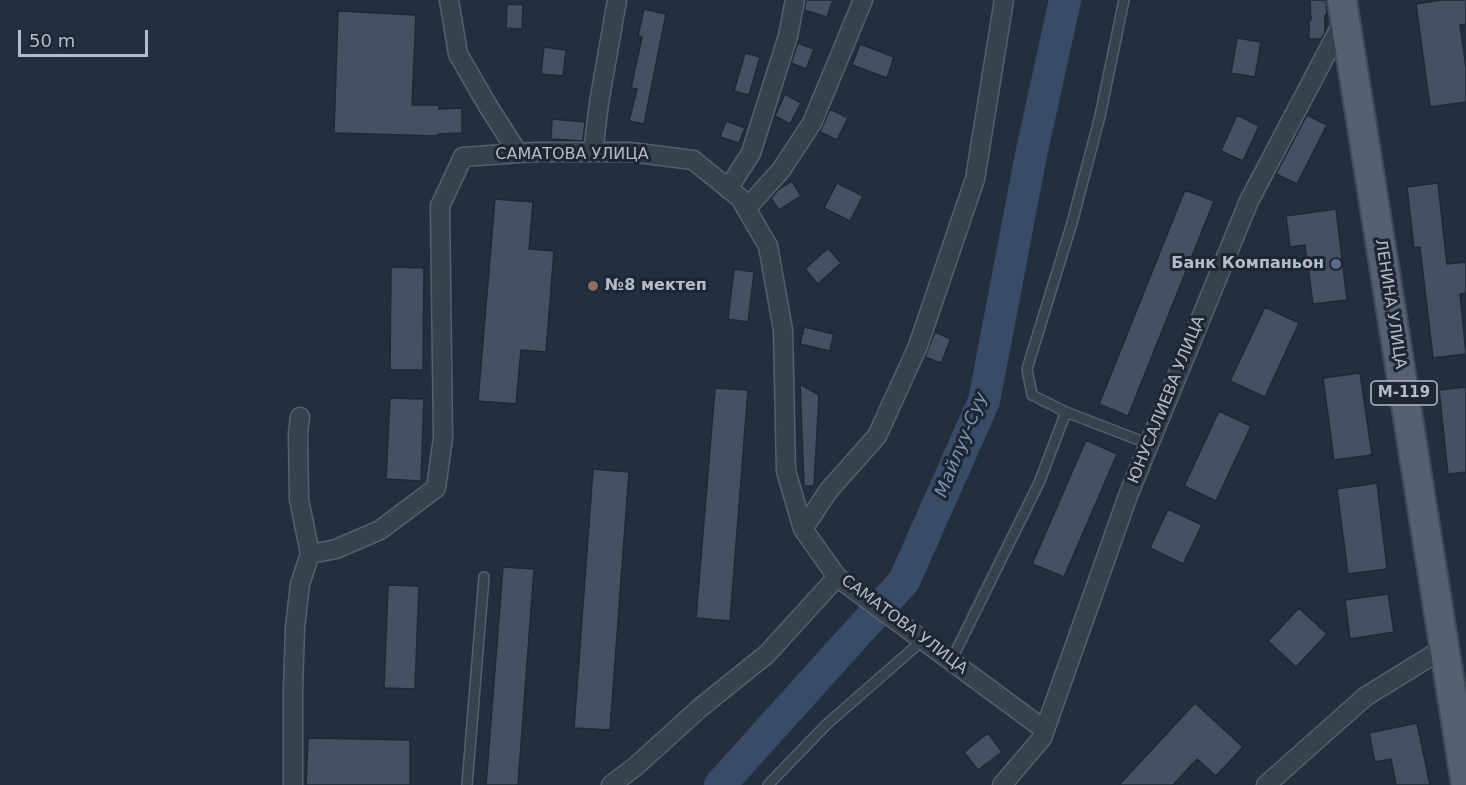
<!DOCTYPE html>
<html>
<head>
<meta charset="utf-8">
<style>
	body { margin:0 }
	#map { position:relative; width:1466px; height:785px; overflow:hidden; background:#242f3e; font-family:"DejaVu Sans",sans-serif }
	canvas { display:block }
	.scale { position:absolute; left:18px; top:30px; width:130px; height:27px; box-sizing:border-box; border:3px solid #b4bcc9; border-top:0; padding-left:8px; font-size:18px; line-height:21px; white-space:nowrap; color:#b4bcc9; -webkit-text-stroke:4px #1d2633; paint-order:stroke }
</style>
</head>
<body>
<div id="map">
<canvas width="1466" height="785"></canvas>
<div class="scale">50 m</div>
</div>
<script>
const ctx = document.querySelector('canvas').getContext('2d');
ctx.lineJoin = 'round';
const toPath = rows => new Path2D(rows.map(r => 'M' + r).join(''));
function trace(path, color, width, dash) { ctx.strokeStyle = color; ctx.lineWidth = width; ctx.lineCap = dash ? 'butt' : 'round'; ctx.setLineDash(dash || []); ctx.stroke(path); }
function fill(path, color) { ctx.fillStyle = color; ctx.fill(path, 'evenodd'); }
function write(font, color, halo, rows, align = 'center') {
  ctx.font = font + ' "DejaVu Sans",sans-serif'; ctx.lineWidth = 6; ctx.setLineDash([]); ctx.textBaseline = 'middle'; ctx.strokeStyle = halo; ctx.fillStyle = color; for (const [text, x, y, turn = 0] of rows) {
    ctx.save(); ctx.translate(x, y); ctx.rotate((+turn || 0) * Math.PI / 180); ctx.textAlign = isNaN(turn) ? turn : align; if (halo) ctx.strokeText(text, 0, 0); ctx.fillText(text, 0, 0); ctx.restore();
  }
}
const river = toPath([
	[720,785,904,581,984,401,1031,155,1065,0]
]);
const building = toPath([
	[806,0,833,0,827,17,804,10,806,0],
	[1310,0,1326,0,1327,15,1325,15,1325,32,1321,39,1309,39,1309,20,1311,20,1310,0],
	[1441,0,1466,0,1466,24,1460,25,1466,67,1466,102,1430,107,1416,4,1441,0],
	[507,4,523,5,522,29,506,28,507,4],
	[644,9,666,14,644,124,629,121,637,89,631,88,642,37,638,36,644,9],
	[338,11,416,15,412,105,439,105,439,109,462,108,462,133,438,134,438,136,334,133,338,11],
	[1237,38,1261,42,1255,77,1231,73,1237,38],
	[798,43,814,49,806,69,791,63,798,43],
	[860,44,894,57,887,78,852,65,860,44],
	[544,47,566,50,563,76,541,74,544,47],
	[745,53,760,57,749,95,734,91,745,53],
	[785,94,801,103,790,124,775,116,785,94],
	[830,109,848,118,837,140,820,132,830,109],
	[1237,115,1259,126,1243,161,1221,151,1237,115],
	[1307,115,1327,125,1297,184,1276,174,1307,115],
	[552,119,585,122,583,141,551,139,552,119],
	[726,121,745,128,739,143,720,137,726,121],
	[792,181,801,196,779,210,771,198,779,189,792,181],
	[837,183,863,196,850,221,824,208,837,183],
	[1438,183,1447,264,1466,262,1466,293,1460,294,1466,354,1433,358,1420,247,1414,248,1407,187,1438,183],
	[1185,190,1214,201,1128,416,1099,404,1185,190],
	[495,199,533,202,529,249,554,251,546,352,521,350,516,404,478,401,495,199],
	[1336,209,1347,300,1313,304,1305,245,1290,247,1286,216,1336,209],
	[828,248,841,263,818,284,805,269,828,248],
	[391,267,424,268,423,370,390,370,391,267],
	[734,269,754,272,748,322,728,319,734,269],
	[1265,307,1299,323,1265,397,1230,381,1265,307],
	[804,327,834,334,830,351,800,344,804,327],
	[935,332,951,339,941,363,925,357,935,332],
	[1360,373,1372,455,1334,460,1323,378,1360,373],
	[800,384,819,395,814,486,804,486,800,384],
	[1466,387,1466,472,1448,474,1439,390,1466,387],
	[715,388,748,390,730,621,696,618,715,388],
	[390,398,424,399,421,481,386,479,390,398],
	[1219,411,1251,426,1216,501,1184,486,1219,411],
	[1086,440,1117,454,1064,577,1032,564,1086,440],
	[593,469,629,472,610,730,574,728,593,469],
	[1377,483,1387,569,1348,574,1337,489,1377,483],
	[1168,509,1202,525,1183,564,1150,548,1168,509],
	[503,567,534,569,518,785,486,785,503,567],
	[388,585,419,586,415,689,384,688,388,585],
	[1388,594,1394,632,1350,639,1345,600,1388,594],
	[1299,608,1327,634,1296,667,1268,641,1299,608],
	[1195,703,1243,747,1216,776,1197,759,1173,785,1119,785,1195,703],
	[1417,723,1430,785,1396,785,1391,759,1375,762,1369,733,1417,723],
	[988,733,1002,752,978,770,964,752,988,733],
	[308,738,410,740,410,785,306,785,308,738]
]);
const lane = toPath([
	[1066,412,1149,444],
	[951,661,1039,483,1066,412,1032,395,1027,369,1072,223,1100,116,1124,0],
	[467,785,484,577],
	[768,785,827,724,923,640]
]);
const street = toPath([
	[449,0,458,54,488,106,518,153],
	[593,152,599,103,617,0],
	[728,189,751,153,788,36,795,0],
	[746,209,781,170,812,123,863,0],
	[803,529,829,490,877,436,918,346,975,179,1004,0],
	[310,554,336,549,380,530,436,488,443,438,440,206,463,157,534,152,630,152,693,160,740,198,768,246,783,330,786,471,803,529,837,577,1045,730],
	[293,785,293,690,295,628,300,584,310,554,299,499,298,433,300,417],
	[611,785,636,766,701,707,767,654,837,577],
	[1002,785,1042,738,1129,493,1249,201,1344,20],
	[1266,785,1365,697,1444,648]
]);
const primary = toPath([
	[1342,0,1466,785]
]);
const markers = [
	[1336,264,6,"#5c6f8a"],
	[593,286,6,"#8d6e63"]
];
const shields = [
	[1404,393,66]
];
const shieldNames = [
	["М-119",1404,393]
];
const streetNames = [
	["САМАТОВА УЛИЦА",572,155],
	["ЛЕНИНА УЛИЦА",1390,304,81],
	["ЮНУСАЛИЕВА УЛИЦА",1167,400,-68],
	["САМАТОВА УЛИЦА",904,625,37]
];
const poiNames = [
	["Банк Компаньон",1324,264],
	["№8 мектеп",605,286,"left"]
];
const waterNames = [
	["Майлуу-Суу",962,445,-68]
];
trace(river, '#394c67', 32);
fill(building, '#455162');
trace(building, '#1f2835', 1.5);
trace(lane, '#565f6c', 12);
trace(street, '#565f6c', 21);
trace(primary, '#414a57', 32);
trace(lane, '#38414e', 9);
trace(street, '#38414e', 18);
trace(primary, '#56606e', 28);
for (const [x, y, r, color] of markers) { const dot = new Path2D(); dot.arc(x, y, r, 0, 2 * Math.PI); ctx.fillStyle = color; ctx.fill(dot); trace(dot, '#1d2633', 2); }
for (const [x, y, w] of shields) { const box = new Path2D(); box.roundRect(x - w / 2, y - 12, w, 24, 4.5); ctx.fillStyle = '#1d2633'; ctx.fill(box); trace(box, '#b4bcc9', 1.5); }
write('bold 15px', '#b4bcc9', null, shieldNames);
write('16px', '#b4bcc9', '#1d2633', streetNames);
write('bold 16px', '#b4bcc9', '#1d2633', poiNames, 'right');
write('italic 18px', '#7c92b1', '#1d2633', waterNames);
</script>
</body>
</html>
